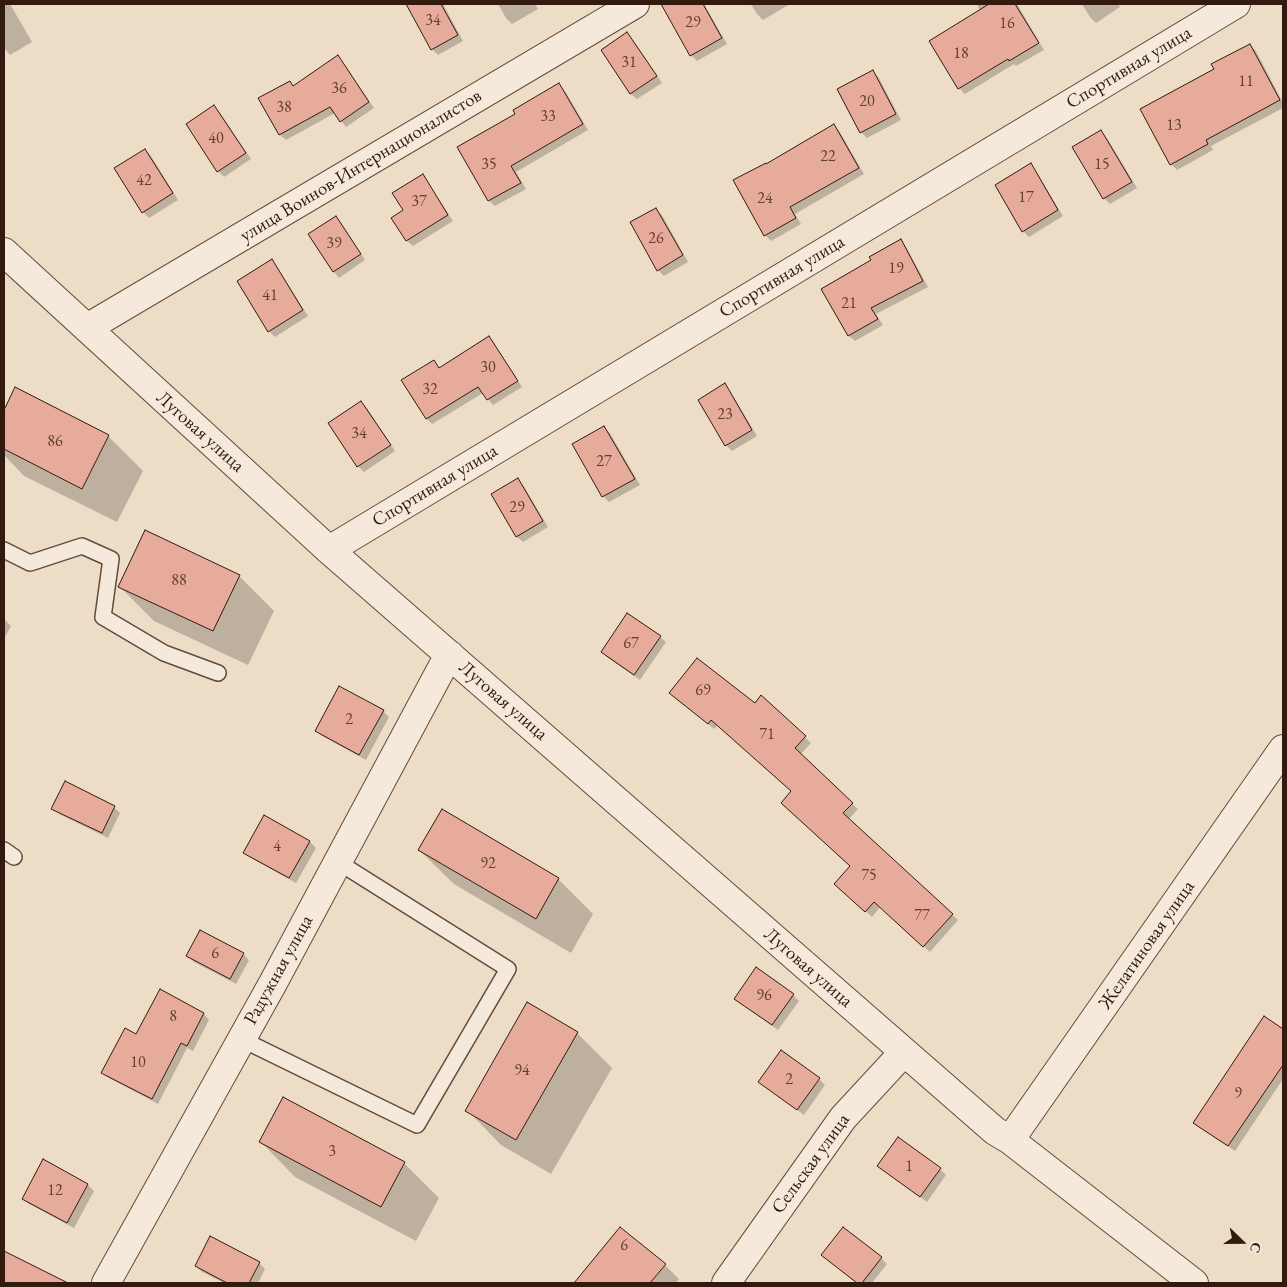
<!DOCTYPE html>
<html>
<head>
<meta charset="utf-8">
<style>
	body { margin:0 }
	#map { position:relative; width:1287px; height:1287px; overflow:hidden; background:#eeddc6; font-family:"EB Garamond",serif }
	canvas { display:block }
	.frame { position:absolute; inset:0; border:5px solid #331a0e; pointer-events:none }
	.north { position:absolute; left:1217px; top:1217px; width:50px; height:50px; -webkit-text-stroke:4px #f4e9da; paint-order:stroke; rotate:112deg; font-size:14px; font-weight:700; line-height:20px; text-align:center; color:#331a0e }
	.north::after { content:''; display:block; margin:auto; width:18px; height:22px; background:#331a0e; clip-path:polygon(50% 0,100% 100%,50% 72%,0 100%) }
</style>
</head>
<body>
<div id="map">
<canvas width="1287" height="1287"></canvas>
<div class="frame"></div>
<div class="north">С</div>
</div>
<script>
const ctx = document.querySelector('canvas').getContext('2d');
ctx.lineJoin = 'round';
function fill(path, color) { ctx.fillStyle = color; ctx.fill(path, 'evenodd'); }
const toPath = rows => new Path2D(rows.map(r => 'M' + r).join(''));
function trace(path, color, width, dash) { ctx.strokeStyle = color; ctx.lineWidth = width; ctx.lineCap = dash ? 'butt' : 'round'; ctx.setLineDash(dash || []); ctx.stroke(path); }
function write(font, color, halo, rows, align = 'center') {
  ctx.font = font + ' "EB Garamond",serif'; ctx.lineWidth = 4.5; ctx.setLineDash([]); ctx.textBaseline = 'middle'; ctx.strokeStyle = halo; ctx.fillStyle = color; for (const [text, x, y, turn = 0] of rows) {
    ctx.save(); ctx.translate(x, y); ctx.rotate((+turn || 0) * Math.PI / 180); ctx.textAlign = isNaN(turn) ? turn : align; if (halo) ctx.strokeText(text, 0, 0); ctx.fillText(text, 0, 0); ctx.restore();
  }
}
const shadow = toPath([
	[4,4,10,4,32,42,10,55,4,48],
	[417,4,443,4,463,41,438,55,432,49,409,8],
	[498,4,535,4,538,9,512,24,506,18],
	[674,4,704,4,727,44,697,61,691,55,665,9],
	[751,4,790,4,763,20,757,14],
	[977,4,1017,4,1044,50,1016,66,1014,64,965,94,959,88,980,10],
	[1082,4,1118,4,1120,7,1096,23,1090,17],
	[627,34,633,40,662,83,637,99,631,94,602,50],
	[1250,45,1256,51,1283,103,1283,108,1211,146,1213,150,1177,170,1171,164,1216,70],
	[337,57,343,63,374,108,346,127,335,113,286,140,280,135,260,99,289,82,294,87],
	[873,72,879,78,901,120,867,138,861,132],
	[559,85,565,91,588,130,516,172,526,189,495,206,489,201,459,147,517,114],
	[214,107,220,113,251,159,224,177,218,171,187,125],
	[834,126,840,132,864,174,795,214,801,224,771,241,765,235,766,165],
	[1101,132,1107,138,1137,188,1110,204,1104,198],
	[145,150,151,156,178,200,149,218,143,212],
	[1031,165,1036,171,1063,216,1029,237,1023,231],
	[422,176,428,182,453,221,413,246,407,241,393,218,405,210],
	[656,209,662,215,688,262,664,276,658,270],
	[335,217,341,223,365,260,339,278,334,272,309,235],
	[901,241,906,247,928,287,876,314,883,325,855,341,849,336,873,261],
	[271,261,277,267,308,316,275,337,269,331],
	[489,338,494,343,522,387,493,405,483,393,432,424,427,419,434,361,441,369],
	[724,385,730,391,757,436,732,451,726,445],
	[16,389,108,436,143,471,117,522,24,476,4,455,4,413],
	[361,403,367,408,395,451,364,472,358,466],
	[604,428,610,433,640,485,609,502,603,496,574,445],
	[517,479,523,485,548,527,523,542,517,537,492,494],
	[239,576,274,611,248,665,154,621,119,586],
	[4,619,11,626,4,639],
	[660,637,666,642,640,680,608,658,602,652],
	[761,697,811,743,800,755,858,809,848,820,958,920,930,952,880,907,872,917,842,889,851,867,793,792,718,725,714,729,677,699,755,704],
	[383,711,389,717,366,760,322,736,316,730],
	[114,807,120,813,108,838,59,814,53,808],
	[264,817,310,842,316,848,296,883,251,858,245,852],
	[419,850,558,879,593,914,571,953,454,884],
	[243,954,249,960,236,984,194,962,188,956],
	[757,969,793,995,799,1001,778,1030,742,1004,736,998],
	[204,1014,209,1020,193,1051,187,1048,158,1104,109,1078,103,1073,137,1035],
	[1265,1018,1283,1031,1283,1079,1235,1151,1200,1128,1195,1123],
	[577,1033,612,1068,551,1174,501,1145,467,1110],
	[819,1079,825,1085,804,1115,766,1087],
	[899,1139,940,1169,946,1175,927,1202,885,1171],
	[261,1142,404,1163,439,1198,416,1241,295,1177],
	[44,1161,88,1185,94,1191,74,1228,29,1204,23,1198],
	[4,1252,52,1276,58,1282,58,1283,4,1283],
	[823,1255,881,1258,887,1264,872,1283,857,1283],
	[259,1263,265,1269,258,1283,224,1283,202,1272,196,1266],
	[665,1265,679,1279,676,1283,580,1283,578,1281]
]);
const building = toPath([
	[406,4,441,4,458,35,431,50,406,4],
	[661,4,703,4,722,38,690,56,661,4],
	[989,4,1015,4,1039,43,1009,61,1008,59,958,89,929,41,989,4],
	[627,32,657,76,630,94,601,50,627,32],
	[1250,44,1280,100,1206,140,1208,144,1170,165,1140,109,1214,69,1211,64,1250,44],
	[338,55,369,102,340,122,330,107,279,135,258,98,290,81,293,86,338,55],
	[873,70,896,114,860,133,837,89,873,70],
	[559,83,583,124,511,166,521,183,488,201,457,147,515,114,513,110,559,83],
	[214,105,246,153,217,172,186,124,214,105],
	[834,124,859,168,790,207,796,218,764,236,733,180,766,163,766,164,834,124],
	[1101,130,1132,182,1103,199,1072,147,1101,130],
	[145,149,173,193,142,213,114,168,145,149],
	[1031,163,1058,210,1022,232,995,185,1031,163],
	[423,174,448,215,406,241,391,218,403,210,392,193,423,174],
	[656,208,683,255,657,271,630,222,656,208],
	[336,216,361,254,333,272,308,234,336,216],
	[901,239,923,281,871,308,878,319,848,336,821,289,871,260,869,257,901,239],
	[272,259,303,310,268,332,237,281,272,259],
	[489,336,518,381,487,400,478,387,426,419,401,380,434,360,439,368,489,336],
	[725,383,752,430,725,446,698,400,725,383],
	[15,387,109,435,82,489,4,449,4,410,15,387],
	[361,401,391,445,357,467,328,423,361,401],
	[604,426,635,479,602,497,572,444,604,426],
	[518,478,543,521,516,537,491,494,518,478],
	[145,530,240,575,213,631,118,587,145,530],
	[627,613,661,636,634,675,601,652,627,613],
	[697,658,755,703,761,695,806,736,795,748,853,803,843,813,953,914,923,947,874,902,865,912,834,884,850,866,781,803,791,791,711,720,708,724,669,693,697,658],
	[339,686,384,710,359,755,315,731,339,686],
	[65,781,115,806,102,833,51,809,65,781],
	[442,809,559,878,536,919,418,850,442,809],
	[264,815,310,841,289,878,243,853,264,815],
	[200,930,244,953,230,979,186,956,200,930],
	[756,967,794,994,772,1025,734,999,756,967],
	[160,989,204,1013,187,1046,181,1043,152,1099,101,1073,125,1028,136,1034,160,989],
	[527,1002,578,1032,516,1140,465,1111,527,1002],
	[1264,1016,1283,1029,1283,1065,1228,1146,1193,1123,1264,1016],
	[781,1050,820,1078,797,1110,758,1082,781,1050],
	[283,1097,405,1162,381,1207,259,1142,283,1097],
	[898,1137,941,1168,920,1197,877,1166,898,1137],
	[43,1159,88,1184,67,1223,22,1199,43,1159],
	[620,1227,666,1264,650,1283,574,1283,620,1227],
	[843,1227,882,1257,862,1283,857,1283,821,1255,843,1227],
	[210,1236,260,1262,249,1283,227,1283,195,1266,210,1236],
	[4,1251,68,1283,4,1283,4,1251]
]);
const lane = toPath([
	[4,550,30,563,82,546,111,559,103,617,164,653,218,673],
	[4,850,14,857],
	[241,1039,417,1125,508,969,338,862]
]);
const street = toPath([
	[4,252,329,550,995,1131,1010,1140,1194,1283],
	[87,328,635,4],
	[329,550,1236,4],
	[1010,1140,1283,749],
	[106,1283,273,983,445,662,450,655],
	[726,1283,843,1118,904,1052]
]);
const numberNames = [
	["34",433,21],
	["29",693,23],
	["16",1007,24],
	["18",961,54],
	["31",629,63],
	["11",1246,82],
	["36",339,89],
	["20",867,102],
	["38",284,108],
	["33",548,117],
	["13",1174,126],
	["40",216,139],
	["22",828,157],
	["35",489,165],
	["15",1102,165],
	["42",144,181],
	["17",1026,198],
	["24",765,199],
	["37",419,202],
	["26",656,239],
	["39",334,244],
	["19",896,269],
	["41",270,296],
	["21",849,304],
	["30",488,368],
	["32",430,390],
	["23",725,415],
	["34",359,434],
	["86",55,442],
	["27",604,462],
	["29",517,508],
	["88",179,581],
	["67",631,644],
	["69",703,691],
	["2",349,720],
	["71",767,735],
	["4",277,847],
	["92",488,864],
	["75",869,876],
	["77",922,916],
	["6",215,954],
	["96",764,996],
	["8",173,1017],
	["10",138,1063],
	["94",522,1071],
	["2",789,1080],
	["9",1238,1094],
	["3",332,1152],
	["1",909,1167],
	["12",55,1191],
	["6",624,1246]
];
const streetNames = [
	["Спортивная улица",1129,68,-31],
	["улица Воинов-Интернационалистов",361,166,-31],
	["Спортивная улица",782,277,-31],
	["Луговая улица",200,432,42],
	["Спортивная улица",435,486,-31],
	["Луговая улица",503,701,41],
	["Желатиновая улица",1147,945,-55],
	["Луговая улица",808,968,41],
	["Радужная улица",279,970,-61],
	["Сельская улица",811,1164,-54]
];
fill(shadow, '#0003');
fill(building, '#e6ab9b');
trace(building, '#331a0e', 1);
trace(lane, '#624b3c', 18);
trace(street, '#624b3c', 30);
trace(lane, '#f4e9da', 15);
trace(street, '#f4e9da', 28);
write('16px', '#603e31', null, numberNames);
write('19px', '#331a0e', '#f4e9da', streetNames);
</script>
</body>
</html>
